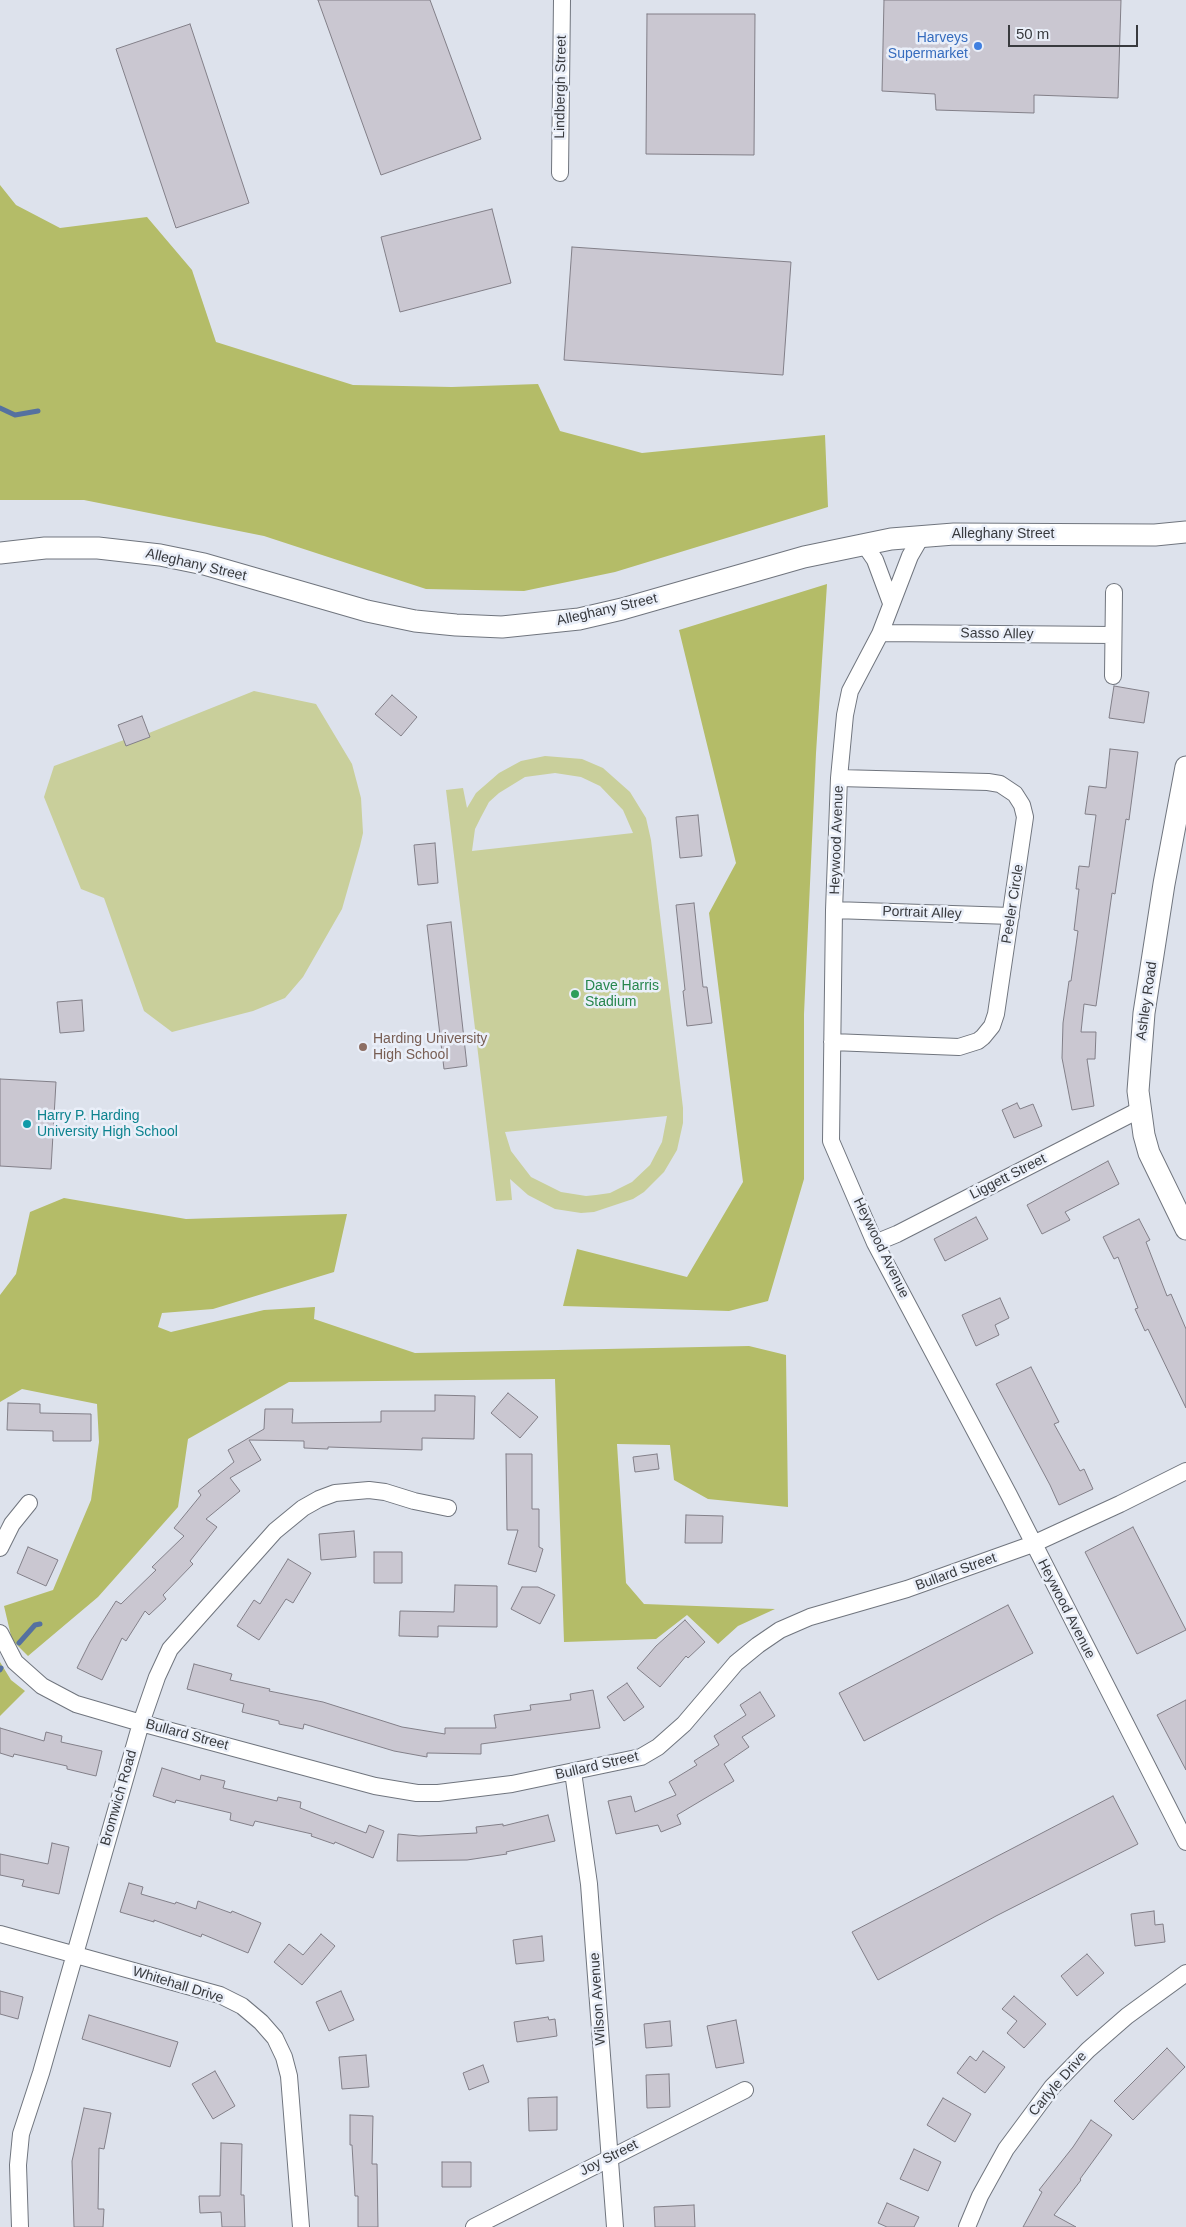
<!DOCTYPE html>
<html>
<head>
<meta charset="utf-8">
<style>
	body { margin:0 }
	#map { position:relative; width:1186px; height:2227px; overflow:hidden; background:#dde2ec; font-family:Helvetica,sans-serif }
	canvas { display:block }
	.scale { position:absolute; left:1008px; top:25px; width:130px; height:22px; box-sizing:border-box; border:2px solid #383a3e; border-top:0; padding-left:6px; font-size:15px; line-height:18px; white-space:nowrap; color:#383a3e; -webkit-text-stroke:4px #eaeff9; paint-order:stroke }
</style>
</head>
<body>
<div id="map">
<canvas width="1186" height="2227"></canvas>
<div class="scale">50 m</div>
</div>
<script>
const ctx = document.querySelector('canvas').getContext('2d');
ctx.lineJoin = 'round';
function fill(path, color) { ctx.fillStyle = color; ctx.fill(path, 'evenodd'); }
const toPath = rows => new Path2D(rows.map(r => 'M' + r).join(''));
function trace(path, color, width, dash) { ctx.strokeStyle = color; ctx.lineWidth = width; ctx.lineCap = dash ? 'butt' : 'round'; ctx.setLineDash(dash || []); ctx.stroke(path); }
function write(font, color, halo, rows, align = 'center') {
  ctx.font = font + ' Helvetica,sans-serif'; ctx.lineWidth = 5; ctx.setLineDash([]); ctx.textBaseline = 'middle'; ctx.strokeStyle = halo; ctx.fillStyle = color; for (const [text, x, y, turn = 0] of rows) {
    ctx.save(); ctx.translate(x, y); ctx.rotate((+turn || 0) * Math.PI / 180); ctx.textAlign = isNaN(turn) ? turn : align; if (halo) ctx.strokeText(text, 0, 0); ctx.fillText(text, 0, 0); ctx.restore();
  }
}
const green = toPath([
	[254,691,316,704,352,764,361,798,363,833,360,846,342,909,303,977,285,998,253,1011,172,1032,144,1011,104,898,81,889,44,797,54,766,124,740,150,736,149,733],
	[545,756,582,759,603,768,630,792,646,818,651,840,683,1108,683,1123,677,1150,664,1172,644,1192,633,1199,594,1212,581,1213,555,1209,528,1195,510,1179,512,1200,496,1201,446,790,463,788,467,808,476,793,499,773,521,761],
	[555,773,581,777,600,786,623,810,633,833,472,851,475,829,481,817,489,802,499,793,525,777],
	[667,1116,662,1142,650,1165,632,1182,610,1193,596,1195,586,1196,561,1192,531,1177,511,1151,505,1132]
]);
const forest = toPath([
	[0,185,16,205,60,228,147,217,192,270,216,342,353,385,452,387,538,384,560,431,642,453,825,435,828,507,615,572,524,591,426,589,264,536,84,500,0,500],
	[827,584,816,753,804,1014,804,1179,768,1301,729,1311,563,1306,577,1249,687,1277,743,1182,709,913,736,863,679,630],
	[64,1198,186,1219,347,1214,334,1272,213,1309,162,1313,158,1327,171,1332,264,1310,315,1307,314,1319,415,1353,749,1346,786,1355,788,1507,708,1499,674,1480,670,1445,617,1444,626,1583,644,1604,775,1609,738,1626,718,1644,687,1615,656,1639,564,1642,555,1379,289,1382,188,1439,178,1507,98,1597,28,1656,12,1640,4,1606,53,1590,91,1500,99,1442,97,1404,22,1389,0,1402,0,1295,16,1274,30,1212],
	[0,1662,11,1680,25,1691,0,1716]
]);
const stream = toPath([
	[0,408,15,415,38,411],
	[19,1643,35,1625,40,1624],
	[0,1670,1,1668]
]);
const building = toPath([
	[318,0,430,0,481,139,381,175,318,0],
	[884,0,1121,0,1118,98,1034,95,1034,113,936,110,935,94,882,91,884,0],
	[647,14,755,14,754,155,646,154,647,14],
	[190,24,249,203,176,228,116,49,190,24],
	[492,209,511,283,400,312,381,237,492,209],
	[572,247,791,262,783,375,564,360,572,247],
	[1114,686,1149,692,1144,723,1109,718,1114,686],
	[392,695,417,717,401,736,375,714,392,695],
	[142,716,150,737,126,746,118,725,142,716],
	[1110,749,1138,752,1129,820,1126,819,1115,894,1112,893,1096,1006,1084,1004,1081,1032,1096,1032,1095,1059,1087,1059,1094,1106,1072,1110,1062,1058,1063,1023,1069,981,1071,981,1078,931,1074,930,1079,889,1076,889,1079,866,1089,867,1096,815,1085,814,1089,786,1106,788,1110,749],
	[698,815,702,856,680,858,676,817,698,815],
	[435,843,438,883,418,885,414,845,435,843],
	[694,903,703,987,707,987,712,1023,687,1026,683,991,685,990,676,905,694,903],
	[451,922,467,1066,444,1069,427,925,451,922],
	[82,1000,84,1031,60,1033,57,1002,82,1000],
	[0,1079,56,1082,51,1169,0,1166,0,1079],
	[1017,1103,1020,1109,1033,1104,1042,1126,1014,1138,1002,1110,1017,1103],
	[1108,1161,1119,1184,1065,1212,1070,1220,1042,1234,1027,1205,1108,1161],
	[976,1217,988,1239,945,1261,934,1239,976,1217],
	[1139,1219,1150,1240,1146,1242,1167,1296,1171,1294,1186,1329,1186,1408,1148,1329,1145,1331,1135,1309,1138,1308,1118,1257,1114,1259,1103,1237,1139,1219],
	[1000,1298,1009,1318,995,1325,999,1335,976,1346,962,1315,1000,1298],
	[1031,1367,1059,1422,1054,1424,1080,1471,1084,1469,1093,1489,1059,1505,1050,1485,996,1384,1031,1367],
	[508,1393,538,1417,520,1438,491,1413,508,1393],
	[435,1395,475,1396,474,1439,422,1438,422,1450,328,1447,328,1449,304,1448,304,1441,249,1440,261,1460,230,1478,240,1491,206,1519,217,1527,190,1561,193,1564,163,1595,166,1599,149,1615,145,1611,126,1641,122,1638,102,1680,77,1668,90,1642,116,1601,121,1604,156,1570,152,1567,184,1536,174,1528,201,1495,198,1491,234,1462,228,1450,264,1429,265,1409,293,1409,292,1423,381,1422,381,1411,435,1411,435,1395],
	[8,1403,40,1404,40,1413,91,1414,91,1441,53,1441,53,1431,7,1430,8,1403],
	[506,1454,532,1454,532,1509,539,1509,539,1547,543,1549,536,1572,508,1564,518,1530,507,1530,506,1454],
	[657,1454,659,1469,635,1472,633,1457,657,1454],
	[686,1515,723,1516,722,1543,685,1543,686,1515],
	[1133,1527,1186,1630,1137,1654,1085,1552,1133,1527],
	[354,1531,356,1557,321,1560,319,1534,354,1531],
	[28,1547,58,1560,46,1586,17,1573,28,1547],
	[374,1552,402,1552,402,1583,374,1583,374,1552],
	[288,1559,311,1573,293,1603,286,1599,259,1640,237,1626,254,1600,260,1604,288,1559],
	[455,1585,497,1586,497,1627,438,1626,438,1637,399,1636,400,1611,454,1612,455,1585],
	[522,1587,538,1587,555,1595,540,1624,511,1609,522,1587],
	[1008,1605,1033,1653,864,1741,839,1693,1008,1605],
	[685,1620,705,1642,688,1658,686,1656,660,1687,637,1668,656,1646,685,1620],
	[194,1664,232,1674,230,1680,270,1689,269,1691,323,1702,402,1727,445,1734,445,1728,496,1728,494,1715,531,1710,530,1705,571,1700,570,1694,593,1690,600,1728,481,1744,481,1754,427,1753,427,1757,394,1751,304,1724,303,1729,279,1724,279,1721,242,1712,244,1704,187,1689,194,1664],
	[627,1683,644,1707,624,1721,607,1697,627,1683],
	[760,1692,775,1716,742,1737,749,1747,724,1764,734,1781,677,1815,681,1824,661,1832,658,1825,616,1834,608,1801,631,1796,635,1812,676,1795,669,1782,697,1765,694,1761,719,1745,714,1736,746,1715,740,1705,760,1692],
	[1186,1700,1186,1770,1157,1715,1186,1700],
	[0,1728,44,1741,46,1732,62,1736,61,1742,102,1751,96,1776,67,1769,67,1766,14,1754,13,1757,0,1753,0,1728],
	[162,1768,200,1780,201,1775,225,1781,223,1788,277,1801,278,1797,301,1802,300,1808,366,1833,369,1825,384,1831,373,1858,335,1842,334,1844,311,1836,312,1834,255,1821,253,1826,230,1820,231,1813,176,1800,175,1803,153,1796,162,1768],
	[1113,1796,1138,1844,996,1916,878,1980,852,1932,1113,1796],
	[548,1815,555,1841,506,1852,507,1854,467,1860,397,1861,398,1834,419,1836,477,1833,476,1827,503,1824,503,1826,548,1815],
	[52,1843,69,1847,59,1894,22,1886,24,1880,0,1875,0,1854,48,1864,52,1843],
	[129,1883,143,1887,141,1894,175,1904,176,1902,196,1909,198,1901,231,1913,232,1911,261,1923,248,1953,202,1934,201,1937,154,1920,154,1922,120,1912,129,1883],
	[1154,1911,1155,1925,1163,1924,1165,1942,1135,1946,1131,1914,1154,1911],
	[321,1934,335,1946,302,1985,274,1962,289,1944,303,1955,321,1934],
	[542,1936,544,1961,516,1964,513,1940,542,1936],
	[1087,1954,1104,1973,1077,1996,1061,1976,1087,1954],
	[0,1991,23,1997,18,2019,0,2014,0,1991],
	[341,1991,354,2020,329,2031,316,2002,341,1991],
	[1014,1996,1046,2024,1024,2048,1007,2033,1017,2021,1002,2009,1014,1996],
	[89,2015,178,2042,170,2067,82,2039,89,2015],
	[548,2017,549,2020,555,2019,557,2036,517,2042,514,2022,548,2017],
	[736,2020,744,2063,716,2068,707,2026,736,2020],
	[670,2021,672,2046,646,2048,644,2024,670,2021],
	[1167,2048,1185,2067,1133,2120,1114,2101,1167,2048],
	[983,2051,1005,2067,985,2093,957,2073,970,2056,976,2061,983,2051],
	[366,2055,369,2087,342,2089,339,2057,366,2055],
	[483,2065,489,2082,469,2090,463,2073,483,2065],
	[215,2071,235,2106,213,2119,192,2084,215,2071],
	[669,2074,670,2107,647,2108,646,2075,669,2074],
	[557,2097,557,2130,529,2131,528,2098,557,2097],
	[943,2098,971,2114,955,2142,927,2125,943,2098],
	[84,2108,111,2113,104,2149,99,2148,98,2209,104,2209,103,2227,74,2227,72,2161,84,2108],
	[350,2115,373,2116,372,2164,377,2164,378,2227,358,2227,358,2196,355,2196,352,2145,350,2145,350,2115],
	[1091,2120,1112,2135,1080,2179,1081,2180,1054,2215,1076,2227,1023,2227,1042,2192,1039,2190,1073,2147,1091,2120],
	[221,2143,242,2144,241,2195,244,2195,245,2227,222,2227,221,2212,200,2213,199,2196,220,2196,221,2143],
	[914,2149,941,2162,928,2191,900,2179,914,2149],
	[442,2162,471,2162,471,2187,442,2187,442,2162],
	[887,2203,919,2217,914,2227,887,2227,878,2223,887,2203],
	[694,2205,695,2227,655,2227,654,2207,694,2205]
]);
const minor = toPath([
	[560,173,562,0],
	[921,537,910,556,880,634,850,691,845,715,839,778,834,910,831,1141,875,1243,1009,1495,1186,1842],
	[864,544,875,560,891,603],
	[881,633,1113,635],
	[1113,676,1114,592],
	[834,910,1011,916],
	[832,1042,959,1047,978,1041,983,1037,992,1026,996,1014,1025,817,1022,805,1015,794,1000,784,988,782,839,778],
	[875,1243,897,1234,1139,1110],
	[0,1548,12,1524,29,1503],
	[0,1633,15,1662,42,1686,76,1704,141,1723,375,1786,417,1793,438,1793,512,1784,641,1757,658,1747,684,1724,736,1663,758,1645,780,1630,810,1617,907,1589,1033,1544,1120,1504,1186,1471],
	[573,1772,589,1884,615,2227],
	[0,1934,220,1995,242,2006,261,2022,275,2038,284,2057,289,2076,301,2227],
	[20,2227,18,2165,21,2134,41,2073,141,1723,157,1677,170,1649,275,1531,303,1508,319,1499,335,1493,369,1490,385,1492,414,1501,448,1508],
	[474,2227,745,2090],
	[967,2227,980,2196,1006,2149,1052,2087,1088,2050,1127,2016,1186,1973]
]);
const tertiary = toPath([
	[0,553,45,548,98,548,160,555,204,564,367,611,415,621,456,625,502,627,579,619,622,609,804,557,891,539,954,534,1155,535,1186,532],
	[1186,767,1164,884,1144,1013,1138,1091,1144,1135,1149,1153,1186,1229]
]);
const markers = [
	[978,46,5,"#3f7fe0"],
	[575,994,5,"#2e9e5b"],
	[363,1047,5,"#8d6e63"],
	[27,1124,5,"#0f9aa8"]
];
const shopNames = [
	["Harveys",968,38],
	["Supermarket",968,54]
];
const streetNames = [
	["Lindbergh Street",561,87,-89],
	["Alleghany Street",1003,534],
	["Alleghany Street",196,565,13],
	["Alleghany Street",607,610,-13],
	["Sasso Alley",997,634,1],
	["Heywood Avenue",837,840,-88],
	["Peeler Circle",1013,904,-81],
	["Portrait Alley",922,913,2],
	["Ashley Road",1147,1001,-82],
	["Liggett Street",1008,1177,-27],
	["Heywood Avenue",881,1248,64],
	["Bullard Street",956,1572,-20],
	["Heywood Avenue",1066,1609,63],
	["Bullard Street",187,1735,15],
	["Bullard Street",597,1766,-13],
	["Bromwich Road",119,1798,-74],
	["Whitehall Drive",178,1985,17],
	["Wilson Avenue",598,1999,-94],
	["Carlyle Drive",1058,2084,-49],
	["Joy Street",609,2158,-27]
];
const leisureNames = [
	["Dave Harris",585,986],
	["Stadium",585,1002]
];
const educationNames = [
	["Harding University",373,1039],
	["High School",373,1055]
];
const cultureNames = [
	["Harry P. Harding",37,1116],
	["University High School",37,1132]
];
fill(green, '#c9cf9b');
fill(forest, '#b4bc68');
trace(stream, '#5571a0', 5);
fill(building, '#cac7d1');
trace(building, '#827f88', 1);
trace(minor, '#70757e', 18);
trace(tertiary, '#70757e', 23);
trace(minor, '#fff', 16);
trace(tertiary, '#fff', 21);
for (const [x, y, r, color] of markers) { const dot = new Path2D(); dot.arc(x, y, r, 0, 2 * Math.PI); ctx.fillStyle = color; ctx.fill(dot); trace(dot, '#eaeff9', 2); }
write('14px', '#366cbe', '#eaeff9', shopNames, 'right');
write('14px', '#383a3e', '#eaeff9', streetNames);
write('14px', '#27864d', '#eaeff9', leisureNames, 'left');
write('14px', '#785e54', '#eaeff9', educationNames, 'left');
write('14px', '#0d838f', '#eaeff9', cultureNames, 'left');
</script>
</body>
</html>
